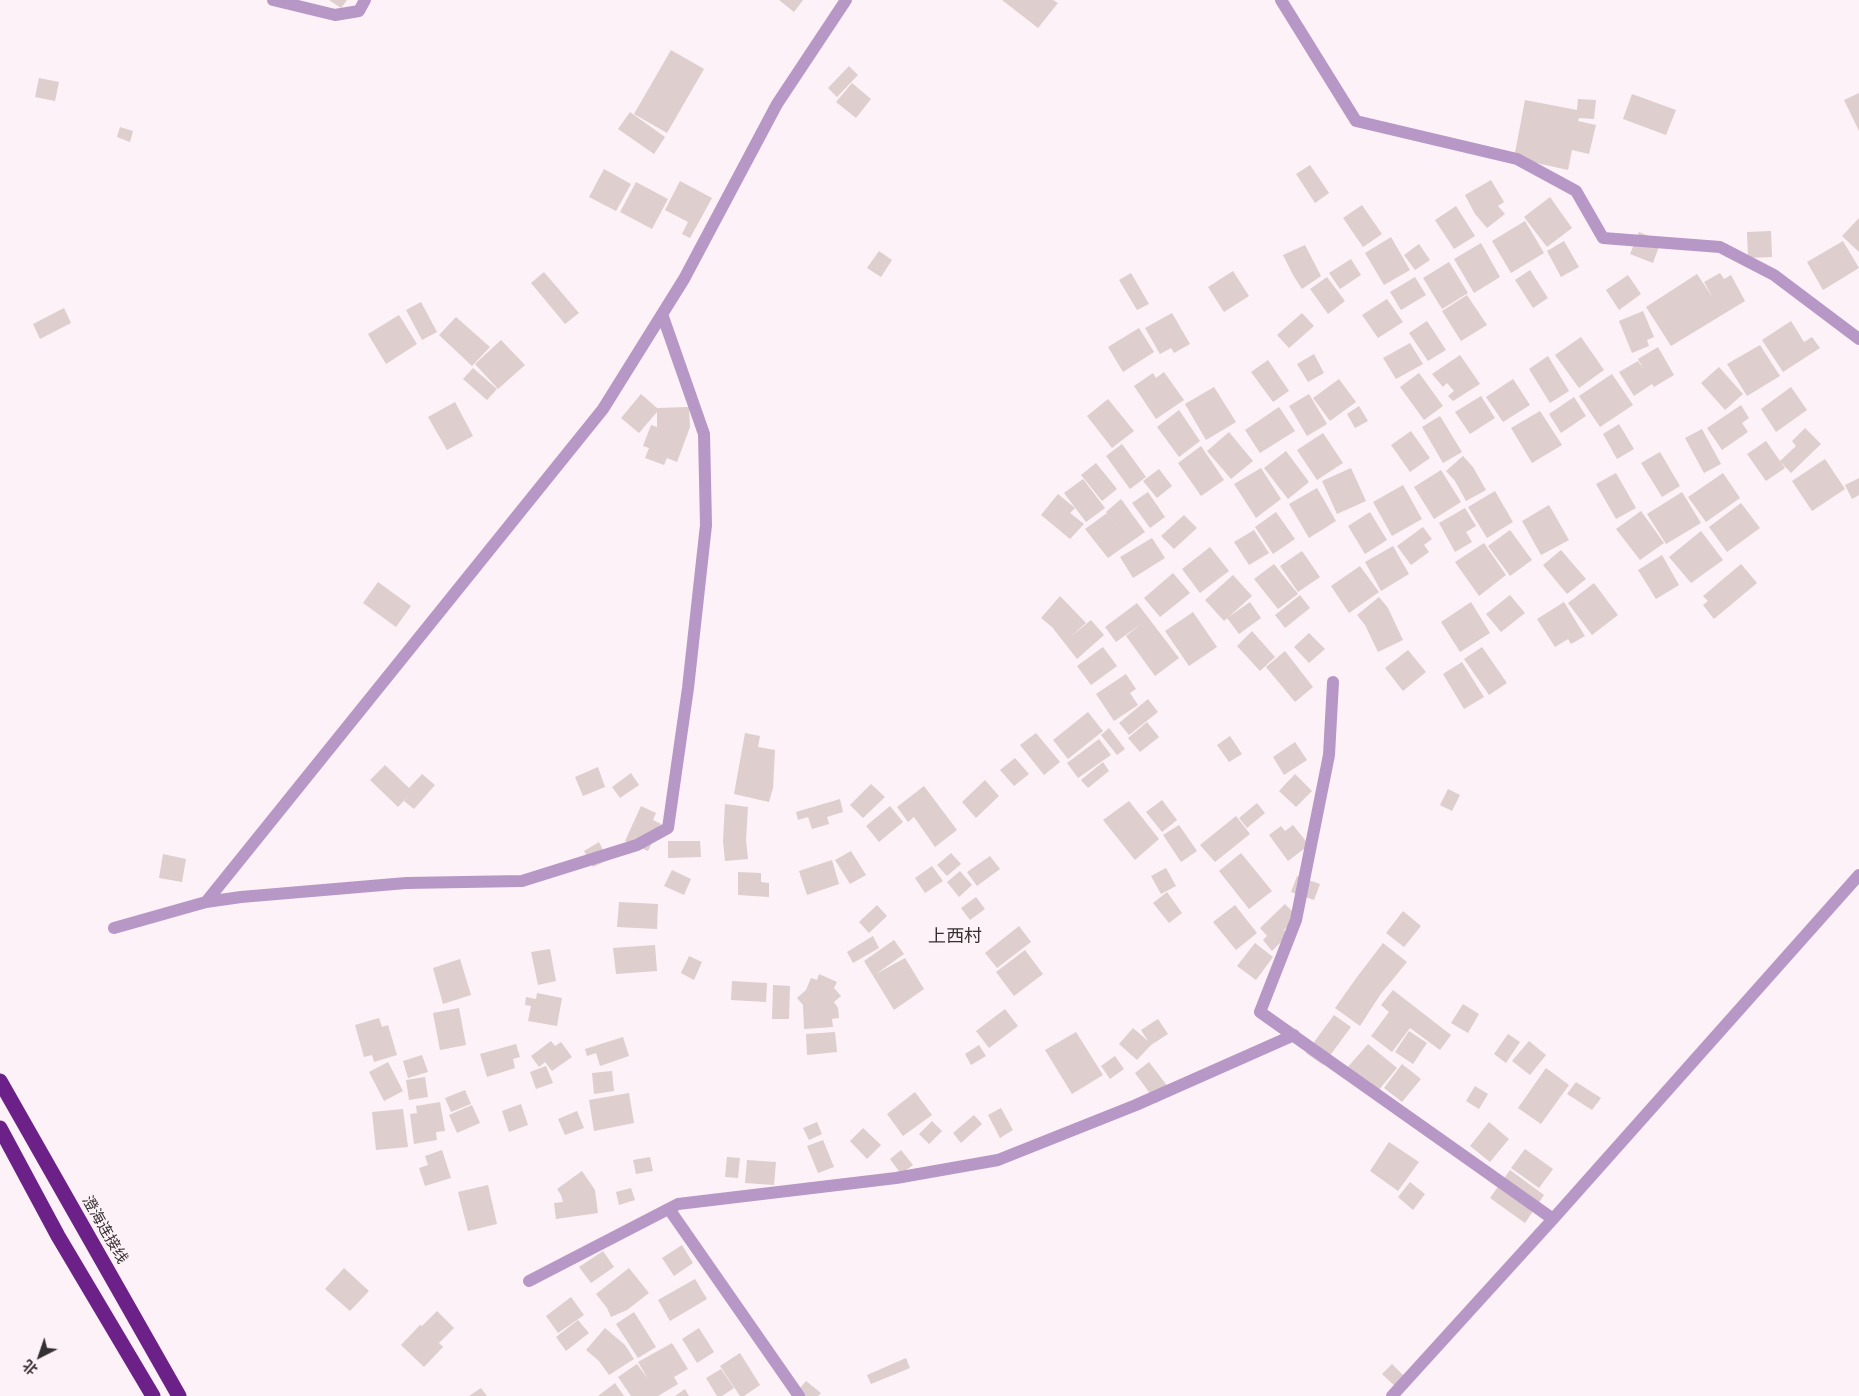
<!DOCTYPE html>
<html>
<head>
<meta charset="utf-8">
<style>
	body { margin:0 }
	#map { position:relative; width:1859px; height:1396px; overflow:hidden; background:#fdf2f7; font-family:"DejaVu Sans","Noto Sans SC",sans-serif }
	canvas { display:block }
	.north { position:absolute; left:15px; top:1331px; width:50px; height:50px; -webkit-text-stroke:4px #fdf2f7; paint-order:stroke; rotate:221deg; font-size:14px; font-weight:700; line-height:20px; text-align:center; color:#342f31 }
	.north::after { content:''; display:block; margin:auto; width:18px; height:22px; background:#342f31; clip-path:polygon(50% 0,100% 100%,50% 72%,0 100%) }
</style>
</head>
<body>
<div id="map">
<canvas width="1859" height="1396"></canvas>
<div class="north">北</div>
</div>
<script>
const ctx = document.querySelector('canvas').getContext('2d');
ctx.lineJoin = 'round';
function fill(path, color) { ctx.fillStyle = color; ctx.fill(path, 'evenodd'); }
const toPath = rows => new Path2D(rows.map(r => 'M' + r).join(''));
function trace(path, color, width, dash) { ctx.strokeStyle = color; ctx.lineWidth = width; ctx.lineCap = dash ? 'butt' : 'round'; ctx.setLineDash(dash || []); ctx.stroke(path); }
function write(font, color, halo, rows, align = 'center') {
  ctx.font = font + ' "DejaVu Sans","Noto Sans SC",sans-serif'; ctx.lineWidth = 4.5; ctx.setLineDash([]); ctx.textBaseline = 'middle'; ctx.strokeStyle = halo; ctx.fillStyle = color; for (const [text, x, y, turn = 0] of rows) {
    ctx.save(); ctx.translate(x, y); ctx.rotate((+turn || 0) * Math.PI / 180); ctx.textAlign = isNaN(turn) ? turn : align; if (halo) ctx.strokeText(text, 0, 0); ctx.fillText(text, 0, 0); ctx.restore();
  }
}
const building = toPath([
	[329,0,347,0,341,8],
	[779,0,803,0,794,12],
	[1002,0,1053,0,1058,3,1038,28],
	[671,50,704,69,667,133,634,114],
	[849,66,858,75,837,97,828,88],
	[39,78,59,82,55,101,35,97],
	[852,83,871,99,856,118,836,102],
	[1859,93,1859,131,1844,100],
	[1632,94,1676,110,1666,135,1623,119],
	[1578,99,1596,100,1594,119,1579,118,1578,121,1596,125,1589,154,1572,150,1568,170,1514,158,1525,100,1577,110],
	[630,112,665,137,654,154,618,129],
	[120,127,133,131,130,142,117,137],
	[1310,165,1329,193,1315,203,1296,174],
	[604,169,631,184,616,211,589,197],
	[1491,180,1504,202,1498,206,1505,214,1487,228,1475,214,1465,195],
	[680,181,712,198,690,238,682,234,688,222,665,210],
	[636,182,668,199,652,229,620,212],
	[1550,197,1572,228,1547,247,1524,217],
	[1362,205,1382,234,1363,247,1343,218],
	[1456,206,1475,236,1454,249,1435,220],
	[1859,218,1859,252,1842,236],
	[1525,221,1544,253,1511,273,1492,241],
	[1771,231,1772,257,1748,258,1747,232],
	[1639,232,1661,241,1653,263,1630,254],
	[1391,237,1410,270,1384,285,1365,253],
	[1564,241,1579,267,1561,277,1547,251],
	[1843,241,1859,268,1823,290,1807,262],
	[1481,243,1500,277,1474,293,1454,259],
	[1419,244,1430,260,1415,270,1404,255],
	[1305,245,1321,276,1302,289,1293,275,1283,255],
	[879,251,892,260,881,277,867,268],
	[1351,259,1361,275,1340,289,1329,273],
	[1449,262,1468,293,1442,309,1423,278],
	[1530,270,1548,298,1533,308,1515,280],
	[1233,271,1249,296,1224,312,1208,287],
	[544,272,579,313,565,324,531,283],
	[1131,273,1149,304,1137,310,1119,280],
	[1720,273,1724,279,1731,275,1745,301,1671,346,1646,307,1697,274,1713,298,1704,282],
	[1628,275,1641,294,1619,310,1606,290],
	[1327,277,1345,301,1328,314,1310,289],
	[1415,277,1426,295,1401,310,1390,292],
	[1467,295,1487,325,1461,341,1442,311],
	[1387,299,1403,322,1378,338,1362,315],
	[421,302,437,332,422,340,406,310],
	[64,308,71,323,40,339,33,324],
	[1643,311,1654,337,1647,340,1649,346,1632,353,1619,321],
	[1172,313,1190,344,1174,353,1171,348,1160,354,1145,328],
	[1302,313,1314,326,1289,348,1277,335],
	[399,315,417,344,386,364,368,334],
	[456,317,490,347,472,366,439,335],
	[1427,321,1446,350,1428,361,1409,333],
	[1791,321,1804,342,1812,337,1820,348,1783,372,1762,340],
	[1139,328,1154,352,1123,372,1108,347],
	[1581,337,1604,370,1579,388,1555,355],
	[501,340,525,365,498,389,475,364],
	[1410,343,1423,364,1396,379,1383,358],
	[1760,345,1780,376,1747,396,1727,364],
	[1658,347,1674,375,1654,387,1652,384,1634,396,1619,372,1638,361,1644,370,1638,359],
	[1314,354,1324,373,1308,382,1297,364],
	[1460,355,1480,384,1453,401,1448,396,1454,391,1447,383,1443,387,1432,374],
	[1548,356,1569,391,1550,403,1529,369],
	[1268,360,1289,391,1273,402,1251,372],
	[1719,367,1743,394,1725,410,1701,383],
	[473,368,497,389,487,400,463,379],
	[1164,372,1184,400,1156,419,1134,386,1153,373,1156,378],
	[1419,373,1443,406,1424,420,1400,387],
	[1612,374,1633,405,1600,427,1579,396],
	[1339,379,1356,402,1330,421,1313,398],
	[1513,379,1530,405,1503,422,1486,397],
	[1214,387,1236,422,1206,440,1185,404],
	[1791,387,1807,410,1776,432,1761,409],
	[641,394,657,408,689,407,690,427,677,462,667,458,664,465,645,458,649,448,643,446,651,425,657,427,657,412,639,433,621,418],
	[1309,394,1327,424,1307,436,1289,406],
	[1481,396,1495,418,1470,434,1455,412],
	[1574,397,1586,416,1561,433,1549,414],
	[1108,399,1134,431,1112,448,1087,416],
	[455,402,473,436,447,450,428,417],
	[1741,405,1749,418,1742,423,1748,432,1722,450,1707,428],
	[1359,406,1368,421,1355,428,1347,414],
	[1279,407,1295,431,1260,453,1245,430],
	[1179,410,1200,441,1179,457,1157,427],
	[1540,411,1562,445,1532,463,1511,428],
	[1440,416,1462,452,1443,463,1422,427],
	[1619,424,1634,449,1617,459,1603,434],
	[1805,428,1821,444,1791,473,1780,461,1796,446,1792,441],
	[1702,429,1721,464,1704,473,1685,438],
	[1411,431,1430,458,1410,472,1391,445],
	[1229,432,1253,461,1231,479,1207,451],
	[1323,433,1343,463,1317,480,1297,450],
	[1766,441,1785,468,1766,481,1747,454],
	[1122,444,1146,477,1130,489,1106,456],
	[1201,446,1224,480,1201,496,1178,463],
	[1286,451,1309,482,1288,499,1264,468],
	[1660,452,1680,486,1662,497,1641,463],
	[1463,456,1473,467,1486,490,1466,501,1455,481,1446,471],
	[1825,459,1845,489,1812,511,1792,481],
	[1096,463,1117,489,1102,501,1081,475],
	[1261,468,1281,499,1256,518,1234,484],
	[1351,468,1366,501,1337,514,1322,481],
	[1159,469,1172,486,1157,498,1143,481],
	[1441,470,1461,502,1434,519,1414,487],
	[1616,473,1636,508,1616,519,1596,484],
	[1723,473,1740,498,1706,522,1688,497],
	[1859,478,1859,495,1852,499,1845,485],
	[1083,479,1105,508,1086,522,1064,493],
	[1403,485,1422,519,1392,536,1373,502],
	[1317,488,1336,521,1309,538,1289,504],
	[1495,491,1513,522,1487,538,1468,507],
	[1148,492,1165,517,1150,528,1132,503],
	[1682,492,1701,523,1666,544,1647,514],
	[1058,494,1075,508,1070,513,1084,524,1070,539,1041,515],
	[1121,499,1145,532,1108,558,1085,529,1107,513,1122,532,1106,512],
	[1741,503,1760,528,1727,552,1709,527],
	[1549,505,1569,540,1541,555,1522,521],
	[1465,508,1476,526,1466,532,1472,542,1455,552,1439,523],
	[1641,511,1664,543,1640,560,1616,529],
	[1276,512,1295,539,1273,554,1255,527],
	[1370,512,1387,540,1365,554,1348,526],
	[1184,515,1197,528,1174,549,1161,536],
	[1423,527,1432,539,1424,545,1429,552,1411,565,1397,546],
	[1254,530,1269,553,1249,565,1234,542],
	[1510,530,1532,560,1510,576,1488,546],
	[1701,531,1723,560,1691,583,1669,557],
	[1152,538,1165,558,1133,578,1120,557],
	[1484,543,1506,575,1479,596,1455,562],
	[1393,546,1409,574,1381,591,1365,562],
	[1210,547,1229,571,1200,593,1182,569],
	[1561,550,1586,579,1567,594,1543,565],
	[1302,551,1320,577,1298,592,1280,566],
	[1662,555,1679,585,1656,599,1638,570],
	[1274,564,1298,594,1278,609,1254,579],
	[1741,564,1757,583,1714,619,1703,605,1708,601,1703,596],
	[1360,566,1379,592,1349,613,1331,586],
	[1173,573,1190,593,1160,617,1144,598],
	[1233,575,1252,596,1224,621,1205,600],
	[378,582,411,606,396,627,363,603],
	[1594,583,1618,615,1592,635,1568,603],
	[1300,595,1310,608,1285,628,1275,615],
	[1510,595,1525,613,1501,632,1486,614],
	[1060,596,1086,623,1068,639,1091,620,1104,635,1077,659,1052,627,1041,618],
	[1379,597,1388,608,1403,640,1378,652,1365,625,1357,615],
	[1250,602,1261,618,1239,634,1227,618],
	[1471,602,1490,633,1460,652,1441,622],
	[1564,602,1585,636,1571,644,1568,639,1555,647,1537,619],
	[1137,603,1179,658,1155,676,1126,636,1141,624,1116,642,1105,627],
	[1193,612,1217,647,1189,666,1165,631],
	[1252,631,1275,657,1260,671,1237,646],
	[1309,633,1325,649,1309,663,1294,647],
	[1103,647,1117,666,1091,685,1077,666],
	[1482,647,1507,683,1489,695,1464,659],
	[1408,650,1426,672,1403,691,1385,668],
	[1285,651,1313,687,1295,702,1266,667],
	[1462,662,1484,697,1464,709,1443,674],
	[1126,674,1136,689,1130,693,1138,705,1114,721,1096,694],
	[1148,699,1158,712,1129,735,1119,723],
	[1088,712,1103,731,1068,759,1053,740],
	[1147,722,1159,737,1140,752,1128,738],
	[1109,728,1125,749,1117,755,1101,735],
	[745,733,760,736,758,747,775,750,773,788,769,802,734,794],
	[1036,733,1060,762,1044,775,1020,745],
	[1230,736,1242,754,1229,762,1217,745],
	[1099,739,1111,755,1078,778,1067,763],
	[1295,742,1307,760,1284,775,1273,757],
	[1015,758,1029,774,1014,786,1000,770],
	[1103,762,1109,771,1088,788,1081,780],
	[385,765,409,788,422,774,435,785,414,809,404,801,412,792,398,807,370,780],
	[598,767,605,787,583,796,575,777],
	[631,773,639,785,620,798,612,787],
	[1295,774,1312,791,1296,807,1279,791],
	[985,780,999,796,976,818,962,802],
	[871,784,885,797,863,818,850,805],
	[924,786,957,830,935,847,914,817,908,822,897,807],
	[1448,789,1460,795,1452,811,1440,805],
	[840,799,843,812,827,817,829,824,812,829,808,817,798,820,796,812],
	[1162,800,1177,820,1162,832,1146,812],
	[1129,801,1159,839,1135,860,1103,820],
	[1257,803,1265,813,1247,828,1239,818],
	[725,804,748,807,746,840,748,859,725,861,723,841],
	[641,806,656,813,653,820,661,824,648,851,625,841],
	[890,806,903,822,879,842,866,826],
	[1236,816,1250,834,1215,862,1200,845],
	[1179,825,1197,851,1181,862,1163,835],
	[1293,825,1309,845,1288,861,1269,835,1281,826,1285,831],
	[668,841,700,841,701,857,668,858],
	[599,842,608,860,593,867,584,851],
	[851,851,866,875,850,884,835,860],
	[951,853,961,864,947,876,937,865],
	[1241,853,1272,891,1249,909,1219,871],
	[163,854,186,859,182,882,159,878],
	[990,856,1000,869,977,886,967,872],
	[832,860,839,884,807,895,799,871],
	[932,866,943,881,925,893,915,878],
	[1166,868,1176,886,1161,894,1151,876],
	[672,870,691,879,684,895,664,886],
	[960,871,972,885,959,897,947,882],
	[738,872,761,873,761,882,769,883,769,897,738,895],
	[1297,876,1320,884,1314,900,1291,892],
	[1167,892,1182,913,1169,923,1153,903],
	[976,897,985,909,970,920,961,908],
	[619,902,658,904,657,929,617,927],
	[1285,904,1298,917,1284,930,1288,935,1272,951,1263,940,1267,936,1260,928],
	[877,905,887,916,869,933,859,922],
	[1235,905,1257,933,1236,950,1213,922],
	[1403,911,1421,926,1404,947,1386,933],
	[1019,926,1031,942,997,968,985,953],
	[873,936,879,948,853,963,847,952],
	[894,940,904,954,876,974,905,958,924,989,894,1010,864,961],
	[1255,943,1273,957,1256,980,1237,966],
	[1383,943,1407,962,1380,995,1360,1026,1335,1008,1357,977],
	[655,945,657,971,616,974,613,948],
	[550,949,556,981,538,985,531,952],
	[1025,950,1043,974,1014,996,996,972],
	[689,956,702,962,694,980,681,973],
	[460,959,471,995,443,1004,433,968],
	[819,974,837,982,834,988,841,996,834,1002,838,1008,839,1018,832,1019,833,1027,804,1029,803,1005,797,998,806,990,811,978,817,980],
	[732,981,767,983,766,1002,731,1000],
	[773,985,790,986,789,1019,772,1019],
	[1393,990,1451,1035,1440,1050,1410,1028,1392,1052,1371,1036,1389,1012,1381,1005],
	[537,993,562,998,557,1026,528,1021,531,1006,525,1005,526,997,536,999],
	[1463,1004,1479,1014,1468,1033,1451,1023],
	[459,1008,466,1045,440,1050,433,1013],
	[1005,1009,1018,1026,989,1048,976,1031],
	[1334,1015,1351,1027,1323,1065,1306,1053],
	[379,1018,382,1027,388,1025,397,1055,374,1062,372,1055,364,1057,355,1025],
	[1158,1019,1168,1034,1151,1045,1137,1060,1119,1044,1133,1028,1148,1041,1141,1030],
	[1409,1031,1427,1043,1413,1064,1395,1052],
	[835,1032,837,1052,807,1055,806,1034],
	[1076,1032,1103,1075,1072,1094,1045,1050],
	[1508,1034,1520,1042,1506,1063,1494,1054],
	[623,1037,629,1056,600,1066,596,1053,587,1056,585,1049],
	[551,1041,555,1046,561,1042,572,1057,552,1071,545,1062,539,1067,531,1056],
	[1529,1041,1546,1055,1530,1075,1512,1061],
	[516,1044,520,1057,513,1059,515,1068,487,1077,480,1054],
	[1368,1044,1397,1068,1377,1092,1347,1068],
	[979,1045,986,1056,971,1065,965,1054],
	[422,1055,428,1072,408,1078,403,1061],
	[1115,1056,1124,1069,1110,1079,1101,1066],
	[388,1062,403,1091,384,1101,369,1072],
	[1149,1062,1172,1092,1157,1103,1135,1073],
	[1402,1064,1421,1079,1402,1102,1384,1088],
	[546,1066,553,1083,536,1089,530,1072],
	[1546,1068,1569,1085,1541,1124,1518,1108],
	[612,1071,614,1091,594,1094,592,1073],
	[425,1077,428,1097,409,1100,406,1080],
	[1576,1082,1601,1098,1592,1110,1567,1094],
	[1475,1086,1488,1094,1479,1109,1466,1101],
	[465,1090,471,1104,451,1112,445,1098],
	[915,1092,932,1115,903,1136,887,1114],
	[629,1093,634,1123,594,1131,589,1100],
	[440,1102,445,1131,436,1132,437,1140,414,1144,410,1114,417,1113,416,1106],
	[521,1104,528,1125,509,1132,502,1111],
	[472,1105,480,1123,457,1133,449,1115],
	[1001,1108,1013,1130,1000,1138,988,1115],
	[403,1109,408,1147,376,1150,372,1112],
	[577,1111,584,1128,565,1135,558,1119],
	[974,1115,982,1124,961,1143,953,1133],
	[932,1121,942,1131,929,1144,919,1134],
	[817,1122,822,1134,809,1140,803,1128],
	[1489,1122,1509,1139,1490,1162,1470,1146],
	[863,1128,881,1145,867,1159,850,1141],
	[823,1140,834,1167,818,1173,807,1146],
	[1389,1142,1419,1162,1398,1191,1370,1171],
	[1525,1149,1553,1169,1539,1188,1511,1168],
	[442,1150,451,1178,425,1186,419,1168,428,1165,425,1156],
	[901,1150,913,1165,901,1174,890,1159],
	[650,1157,653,1171,636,1174,633,1160],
	[727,1157,740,1158,738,1178,725,1177],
	[747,1160,776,1162,774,1185,745,1183],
	[1510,1170,1544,1195,1525,1223,1490,1198],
	[582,1171,595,1190,598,1213,556,1219,554,1203,563,1202,561,1195,557,1189],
	[1410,1182,1425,1194,1413,1210,1398,1197],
	[488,1185,497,1224,468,1231,458,1192],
	[631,1188,635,1200,619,1205,616,1192],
	[682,1245,693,1263,674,1276,662,1258],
	[603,1251,614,1267,591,1283,579,1267],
	[344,1268,369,1291,350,1311,325,1289],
	[629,1268,649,1293,627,1310,611,1317,607,1308,596,1294],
	[695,1279,707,1299,670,1321,658,1300],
	[571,1297,584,1315,558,1333,546,1316],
	[437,1311,454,1328,439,1343,443,1347,424,1367,401,1345,420,1325,422,1326],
	[634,1312,656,1347,638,1358,616,1324],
	[578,1320,589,1333,566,1351,556,1337],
	[605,1328,625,1345,634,1359,609,1375,599,1361,586,1350],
	[699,1328,714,1352,697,1363,682,1339],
	[672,1343,688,1369,674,1377,678,1384,658,1396,631,1396,618,1377,637,1364,648,1379,638,1362],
	[740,1353,760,1385,744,1396,740,1396,720,1366],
	[906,1358,910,1368,871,1384,867,1375],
	[1392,1364,1406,1378,1397,1388,1382,1374],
	[721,1369,734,1388,722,1396,717,1396,706,1378],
	[806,1381,821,1393,818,1396,793,1396],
	[615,1383,624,1396,598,1396],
	[481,1388,487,1396,469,1396],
	[685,1389,689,1396,675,1396]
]);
const minor = toPath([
	[273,0,335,15,359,11,365,0],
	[1281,0,1356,121,1517,159,1576,191,1603,238,1720,247,1774,275,1859,339],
	[1333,682,1329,755,1296,920,1260,1012,1553,1219],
	[206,902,603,409,684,279,777,104,846,0],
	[114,928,206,902,241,897,406,883,522,881,637,845,668,828,688,688,706,525,704,434,662,314],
	[669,1209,799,1396],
	[529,1281,678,1204,896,1178,998,1160,1136,1105,1294,1035],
	[1392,1396,1553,1219,1859,875]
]);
const highway = toPath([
	[0,1081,179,1396],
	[0,1128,58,1236,153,1396]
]);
const streetNames = [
	["澄海连接线",104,1230,60]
];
const quarterNames = [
	["上西村",955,937]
];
fill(building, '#dececd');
trace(minor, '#b797c6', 12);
trace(highway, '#6c2188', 15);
write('15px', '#342f31', '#fdf2f7', streetNames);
write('18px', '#342f31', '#fdf2f7', quarterNames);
</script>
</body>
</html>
